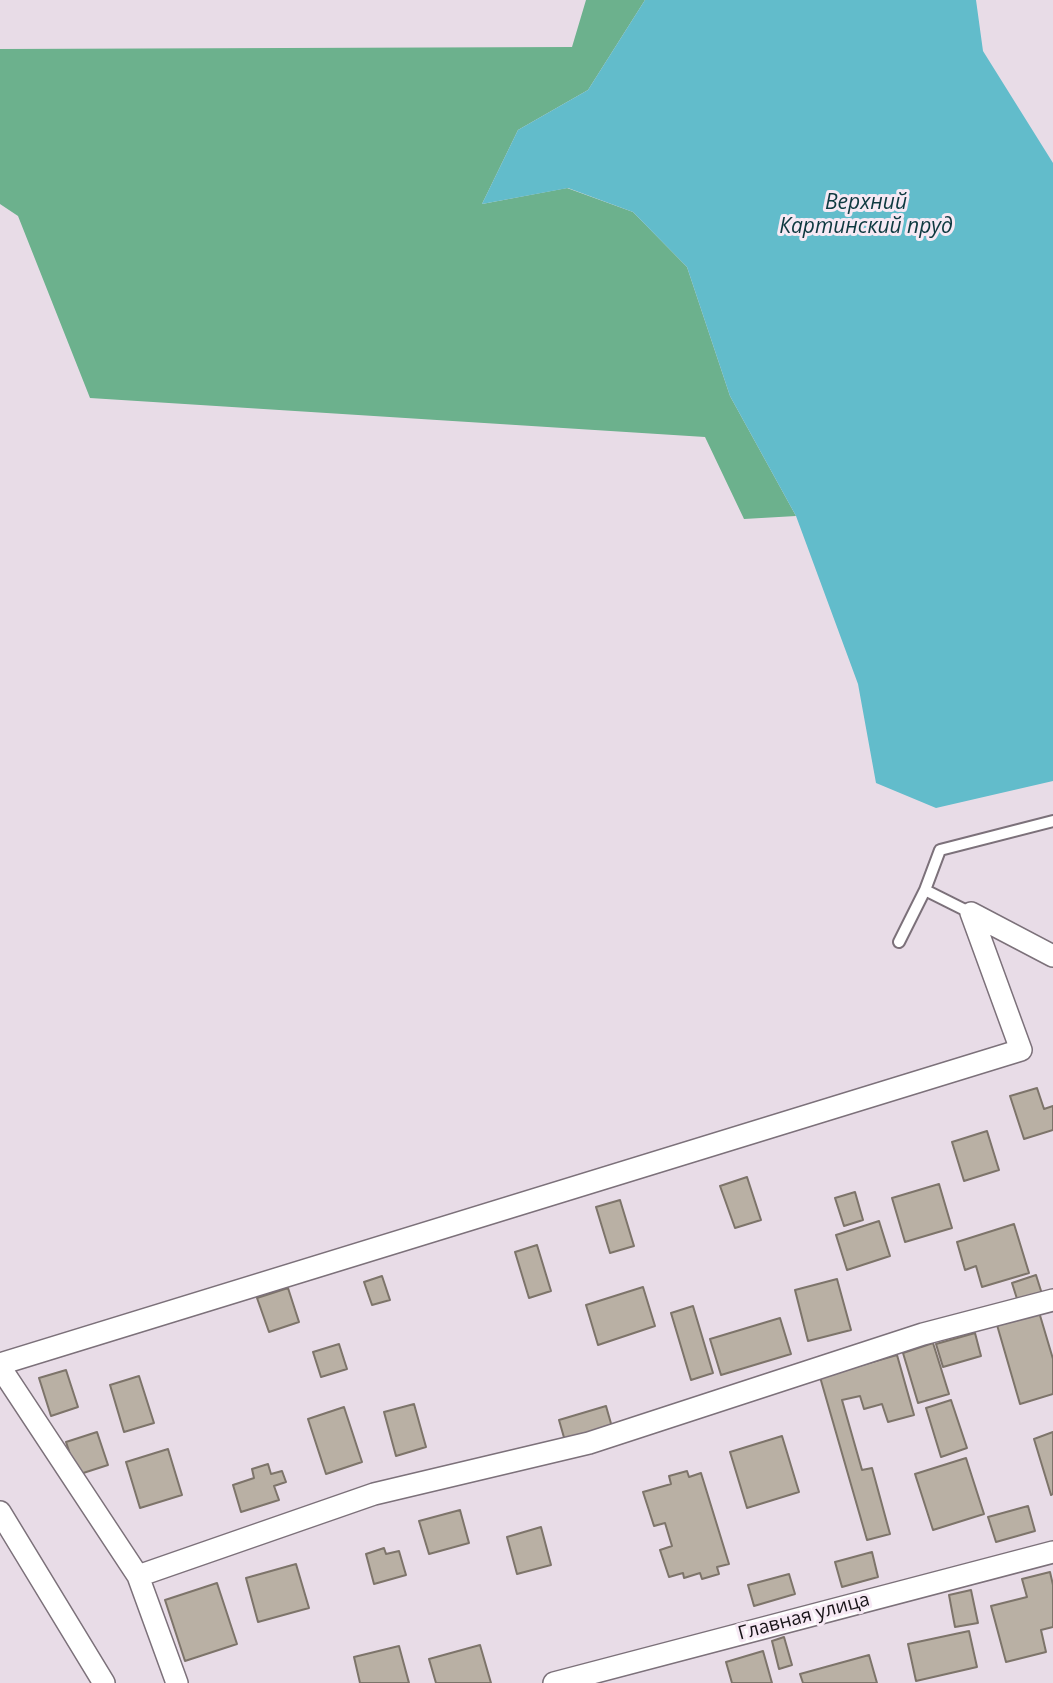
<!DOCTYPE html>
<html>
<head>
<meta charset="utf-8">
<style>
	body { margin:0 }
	canvas { display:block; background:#e8dce7 }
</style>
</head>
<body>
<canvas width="1053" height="1683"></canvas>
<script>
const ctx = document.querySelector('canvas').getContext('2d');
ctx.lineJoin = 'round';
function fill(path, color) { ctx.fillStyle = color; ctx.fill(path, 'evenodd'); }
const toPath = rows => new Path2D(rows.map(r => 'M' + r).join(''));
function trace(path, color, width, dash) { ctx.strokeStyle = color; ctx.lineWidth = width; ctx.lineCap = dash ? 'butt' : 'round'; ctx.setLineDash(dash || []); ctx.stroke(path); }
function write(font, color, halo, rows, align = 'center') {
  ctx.font = font + ' "Open Sans",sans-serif'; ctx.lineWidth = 6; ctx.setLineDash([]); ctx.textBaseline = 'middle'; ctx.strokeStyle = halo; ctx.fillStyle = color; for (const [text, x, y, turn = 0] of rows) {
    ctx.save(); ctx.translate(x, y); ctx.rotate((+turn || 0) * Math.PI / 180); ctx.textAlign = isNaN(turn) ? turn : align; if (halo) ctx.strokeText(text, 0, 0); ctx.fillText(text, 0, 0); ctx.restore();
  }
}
const forest = toPath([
	[586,0,645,0,588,90,518,130,482,204,567,188,633,212,687,267,730,396,796,516,744,519,705,437,90,398,18,216,0,204,0,49,572,47]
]);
const water = toPath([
	[645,0,976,0,983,51,1053,163,1053,781,936,808,876,783,858,684,796,516,730,396,687,267,633,212,568,188,482,204,518,130,588,90]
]);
const building = toPath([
	[1037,1088,1044,1109,1053,1106,1053,1130,1024,1139,1010,1096,1037,1088],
	[987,1131,999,1170,964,1181,952,1142,987,1131],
	[747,1177,761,1220,735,1228,720,1186,747,1177],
	[939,1184,952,1228,905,1242,892,1198,939,1184],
	[855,1192,863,1220,844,1226,835,1198,855,1192],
	[620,1200,634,1246,610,1253,596,1207,620,1200],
	[879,1221,890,1256,847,1270,836,1235,879,1221],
	[1014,1224,1029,1273,982,1287,976,1266,965,1270,957,1242,1014,1224],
	[537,1245,551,1291,529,1298,515,1252,537,1245],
	[1036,1275,1042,1294,1018,1302,1012,1283,1036,1275],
	[382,1276,390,1300,372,1305,364,1282,382,1276],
	[837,1279,851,1330,808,1341,795,1290,837,1279],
	[643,1287,655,1326,598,1345,586,1305,643,1287],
	[288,1288,299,1322,269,1332,257,1298,288,1288],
	[693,1306,713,1373,691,1380,671,1313,693,1306],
	[1039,1312,1053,1359,1053,1394,1020,1404,997,1325,1039,1312],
	[780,1318,791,1354,721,1375,710,1339,780,1318],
	[975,1333,981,1356,943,1367,936,1344,975,1333],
	[933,1343,949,1394,918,1403,903,1353,933,1343],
	[339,1344,347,1369,321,1377,313,1352,339,1344],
	[897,1355,914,1415,888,1422,882,1404,864,1409,860,1396,842,1400,862,1470,872,1468,890,1534,867,1540,820,1377,897,1355],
	[66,1370,78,1407,51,1416,39,1378,66,1370],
	[139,1376,154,1423,124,1432,110,1385,139,1376],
	[951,1400,967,1448,941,1457,926,1408,951,1400],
	[414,1404,426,1447,396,1456,384,1412,414,1404],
	[606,1406,612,1427,565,1441,559,1420,606,1406],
	[344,1407,362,1462,326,1474,308,1419,344,1407],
	[97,1432,108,1465,77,1475,66,1442,97,1432],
	[1053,1432,1053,1494,1051,1495,1034,1439,1053,1432],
	[782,1436,799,1492,747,1508,730,1452,782,1436],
	[168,1449,182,1495,140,1508,126,1462,168,1449],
	[966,1458,984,1514,933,1530,915,1474,966,1458],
	[268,1464,271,1474,282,1471,286,1482,274,1486,279,1500,241,1512,233,1485,254,1478,252,1469,268,1464],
	[687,1471,689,1477,701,1473,729,1564,717,1567,719,1574,702,1579,700,1573,684,1578,683,1573,669,1577,660,1550,672,1546,665,1523,654,1526,643,1492,671,1484,669,1476,687,1471],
	[1028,1506,1035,1531,996,1542,988,1517,1028,1506],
	[460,1510,469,1543,429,1554,419,1521,460,1510],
	[541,1527,551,1565,517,1574,507,1537,541,1527],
	[384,1548,386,1554,399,1551,406,1575,374,1584,366,1554,384,1548],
	[872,1552,878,1577,842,1587,835,1562,872,1552],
	[296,1564,309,1608,258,1622,246,1578,296,1564],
	[1050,1572,1053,1585,1053,1627,1041,1630,1046,1652,1006,1662,991,1606,1027,1597,1022,1579,1050,1572],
	[789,1574,795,1594,754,1606,748,1585,789,1574],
	[217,1583,237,1644,185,1661,165,1600,217,1583],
	[971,1590,978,1623,955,1627,949,1595,971,1590],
	[969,1631,977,1667,916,1681,908,1644,969,1631],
	[784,1637,792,1665,779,1669,772,1641,784,1637],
	[480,1645,491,1683,436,1683,429,1659,480,1645],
	[399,1646,409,1683,360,1683,354,1657,399,1646],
	[763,1651,772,1683,732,1683,726,1662,763,1651],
	[869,1655,877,1683,803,1683,800,1674,869,1655]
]);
const lane = toPath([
	[925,890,940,850,1053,821],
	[899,942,925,890,971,913]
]);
const street = toPath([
	[0,1364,1021,1050,971,913,1053,956],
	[0,1367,138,1576,177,1683],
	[0,1512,104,1683],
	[138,1576,374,1494,589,1443,923,1334,1053,1300],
	[554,1683,1053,1552]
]);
const streetNames = [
	["Главная улица",804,1617,-15]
];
const waterNames = [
	["Верхний",866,203],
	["Картинский пруд",866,227]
];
fill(forest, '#6cb18d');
fill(water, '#62bccb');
fill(building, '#b9b0a4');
trace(building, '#7d746a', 2);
trace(lane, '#7c717a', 14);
trace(street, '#7c717a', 24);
trace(lane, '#fff', 10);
trace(street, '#fff', 21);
write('19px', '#181418', '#f6e9f4', streetNames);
write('italic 21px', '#0e3940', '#f6e9f4', waterNames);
</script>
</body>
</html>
